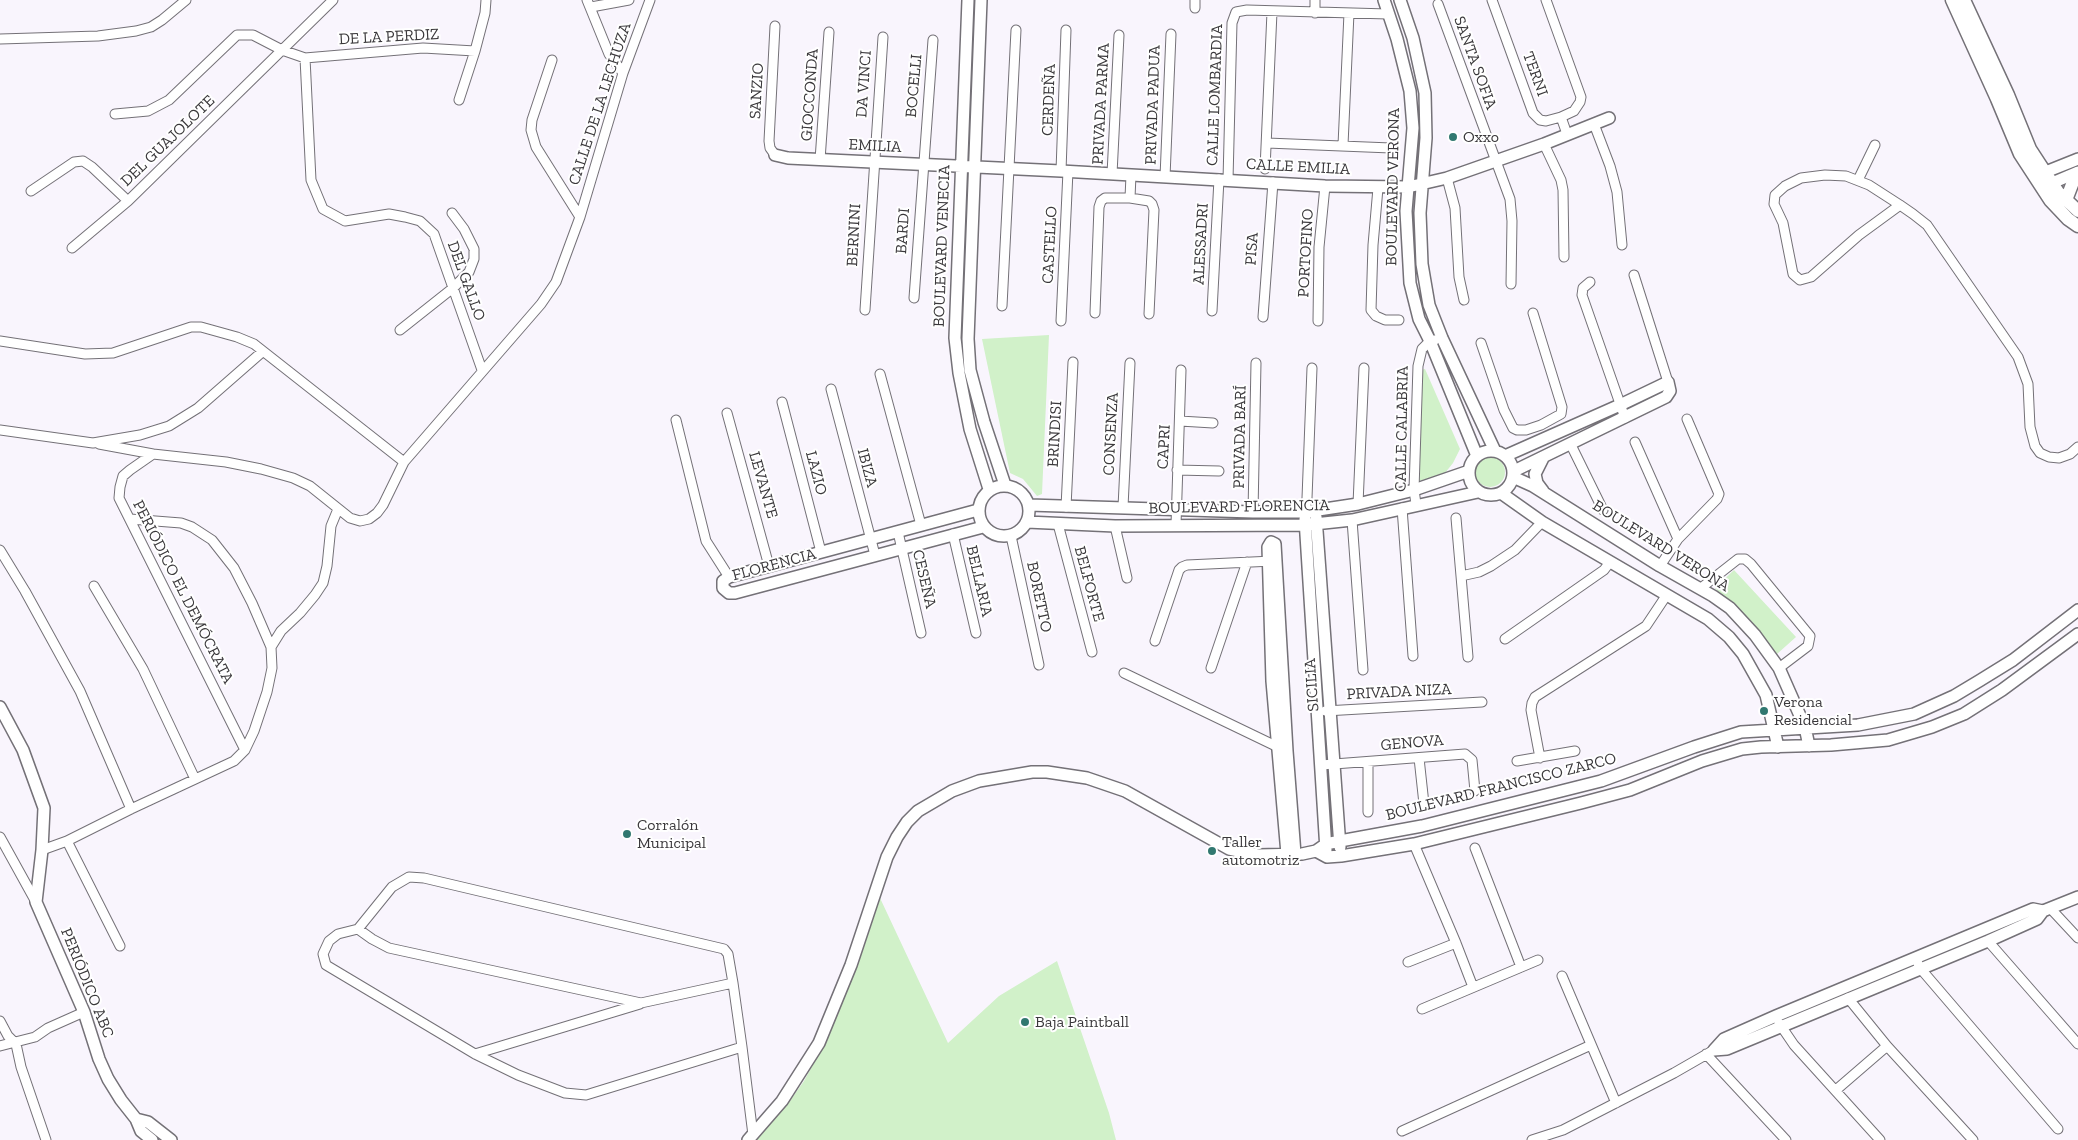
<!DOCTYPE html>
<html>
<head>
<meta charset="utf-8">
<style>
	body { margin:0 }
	canvas { display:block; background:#f9f5fd }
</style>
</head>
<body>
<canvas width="2078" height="1140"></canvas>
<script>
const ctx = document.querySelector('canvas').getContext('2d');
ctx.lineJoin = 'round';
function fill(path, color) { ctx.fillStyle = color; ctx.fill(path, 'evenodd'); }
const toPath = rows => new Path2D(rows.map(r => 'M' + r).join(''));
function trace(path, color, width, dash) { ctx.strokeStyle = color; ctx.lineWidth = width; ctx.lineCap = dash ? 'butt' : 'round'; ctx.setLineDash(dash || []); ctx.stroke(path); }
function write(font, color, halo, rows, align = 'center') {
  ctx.font = font + ' "Zilla Slab",serif'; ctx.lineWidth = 4; ctx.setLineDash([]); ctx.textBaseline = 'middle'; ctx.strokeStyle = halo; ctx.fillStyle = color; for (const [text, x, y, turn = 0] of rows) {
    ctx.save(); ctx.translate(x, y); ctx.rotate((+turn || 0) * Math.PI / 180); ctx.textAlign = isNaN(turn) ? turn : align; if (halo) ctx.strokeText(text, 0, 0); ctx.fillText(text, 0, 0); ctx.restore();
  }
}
const green = toPath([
	[1049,335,1042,494,1037,496,1023,479,1010,473,982,339],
	[1425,369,1460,449,1453,463,1445,473,1416,482,1418,371],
	'1475 472a15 15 0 1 1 30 0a15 15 0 1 1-30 0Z',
	[1734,570,1796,637,1777,654,1715,588],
	[880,898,948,1043,999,996,1057,961,1109,1113,1116,1140,751,1140,787,1105,804,1081,828,1037]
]);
const minor = toPath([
	[587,0,609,54,623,73],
	[1492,0,1533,113,1540,120,1546,121,1561,117,1574,111,1580,102,1581,97,1546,0],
	[1438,4,1510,199,1512,221,1511,284],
	[591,7,629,0],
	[1195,8,1195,0],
	[1315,13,1315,0],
	[775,26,769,141,770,148,775,155],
	[0,39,98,36,136,31,151,27,162,20,186,0],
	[305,58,311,180,323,209,345,221,389,214,405,217,420,221,434,234,482,370],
	[552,60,532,120,531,130,536,147,580,217],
	[459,100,475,51,485,13,486,0],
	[115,114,148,111,169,100,237,35,253,35,282,50,305,58,423,48,475,51],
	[1561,117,1567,134],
	[1594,124,1610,166,1617,192,1622,245],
	[1267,143,1391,148],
	[1544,144,1561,180,1563,190,1564,257],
	[1343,145,1349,13],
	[820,160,829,32],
	[1265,169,1272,12],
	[1061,171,1066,30],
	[1112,174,1119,35],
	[1165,177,1171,34],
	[1447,178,1455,208,1459,277,1464,300],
	[1228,180,1232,23,1236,12,1247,10,1388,14],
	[1858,180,1875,145],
	[1378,188,1373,245,1371,310,1376,316,1385,320,1399,320],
	[31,191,74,162,83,161,92,167,128,201],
	[1130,198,1131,175],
	[1900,205,1859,235,1811,277,1800,280,1793,274,1783,223,1774,204,1775,195,1785,186,1801,178,1825,175,1846,176,1869,185,1900,205,1913,214,1927,225,2018,357,2028,384,2030,427,2035,446,2040,453,2049,457,2059,458,2070,454,2078,447],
	[72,248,128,201,333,0],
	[1634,275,1668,382],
	[1590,282,1583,288,1582,295,1625,418],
	[914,298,933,40],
	[1002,306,1016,30],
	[865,310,883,37],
	[1212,311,1219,179],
	[1095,313,1099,207,1101,201,1105,198,1130,198,1149,201,1152,204,1154,210,1149,314],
	[1263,317,1273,182],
	[1061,321,1068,171],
	[1318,321,1319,247,1325,186],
	[400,330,453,288,469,272,474,259,474,249,464,229,452,213],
	[0,341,85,354,113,353,191,327,201,327,237,337,254,344,404,462],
	[1481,343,1504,410,1513,428,1517,430,1526,430,1541,425,1561,414,1562,407,1533,313],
	[880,374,921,525],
	[831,389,875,555],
	[782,402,821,552],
	[727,413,769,566],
	[676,420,706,541,729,577],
	[1180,421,1213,423],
	[0,430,93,443,140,435,169,426,198,408,262,352],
	[1635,442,1678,539],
	[99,444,153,454],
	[1571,445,1603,510],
	[1177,470,1219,471],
	[1358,504,1364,368],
	[1416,504,1414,490,1418,366,1422,349,1430,341,1435,340],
	[1066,507,1073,362],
	[1123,507,1130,363],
	[1402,508,1413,656],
	[1253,512,1256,363],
	[1305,512,1307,498,1312,368],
	[1456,518,1468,657],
	[1352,520,1363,670],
	[1058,524,1092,652],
	[1176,525,1181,370],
	[1115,526,1127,578],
	[898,532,921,633],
	[953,534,976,633],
	[1011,536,1039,665],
	[0,550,25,591,80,691,131,809],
	[1660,566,1678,539,1717,499,1719,494,1687,419],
	[1461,576,1479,572,1491,566,1515,550,1542,522],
	[94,586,143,669,195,779],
	[1701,588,1738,559,1745,559,1751,564,1810,636,1808,646,1779,668],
	[1505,639,1604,570,1610,562],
	[1155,641,1179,570,1182,567,1187,565,1273,561],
	[271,647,281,631,300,613,315,595,323,583,327,566,331,526,338,509],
	[1211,668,1247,562],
	[1124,673,1282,749],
	[1325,711,1482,702],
	[245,750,119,498,120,487,123,476,130,470,153,454,226,462,261,469,293,478,310,486,350,518,360,521,369,519,377,513,383,505,404,462,541,304,556,282,580,217,623,73,650,0],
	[1419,758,1424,804],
	[1540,758,1531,710,1532,703,1535,697,1646,626,1666,596],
	[1517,761,1575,751],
	[1321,765,1465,754,1472,760,1475,791],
	[1368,812,1368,762],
	[0,837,36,902],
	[67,841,131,809,234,761,245,750,254,731,267,692,272,668,271,647,252,603,234,568,212,540,192,527,181,523,130,519],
	[1414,844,1456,943,1473,987],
	[1475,848,1521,967],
	[42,850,67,841,120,946],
	[2051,909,2078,938],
	[358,929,372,939,389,948,641,1003,733,983],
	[1988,941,2078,1044],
	[1916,959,1920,968,2058,1129],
	[1408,962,1456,943],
	[1562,976,1616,1103],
	[1848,998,1887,1046,1973,1140],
	[1422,1009,1538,960],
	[0,1021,8,1036,16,1044,21,1067,46,1140],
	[1779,1023,1794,1045,1880,1140],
	[0,1046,35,1037,48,1028,84,1012],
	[742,1047,586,1095,565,1093,518,1075,475,1054,326,965,323,954,329,941,338,934,358,929,392,887,409,877,424,878,724,949,728,954,733,983,742,1047,753,1135],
	[475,1054,640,1004],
	[1706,1054,1786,1140],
	[1836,1090,1887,1046],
	[1402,1131,1591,1045],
	[1532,1140,1563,1130,1674,1073,1714,1050]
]);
const tertiary = toPath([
	[968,0,955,338,959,373,970,429,989,489],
	[981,0,968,339,970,370,984,422,1005,485],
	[1384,0,1397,39,1410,91,1413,128,1406,211,1410,283,1419,319,1430,341,1477,456],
	[1400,0,1413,38,1425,93,1426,138,1420,213,1422,264,1429,305,1442,338,1495,451],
	[775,155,788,158,1061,171,1325,186,1408,187,1447,178,1544,144,1609,118],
	[2038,175,2078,159],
	[2045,186,2078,172],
	'1469 473a22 22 0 1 1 44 0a22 22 0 1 1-44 0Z',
	[1505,456,1620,405,1668,382,1670,391,1666,397,1514,471],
	[1543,458,1535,474,1537,483,1543,491],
	[1513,477,1533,486,1660,566,1713,596,1730,608,1755,635,1779,668,1805,727,1809,746],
	'979 511a25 25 0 1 1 50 0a25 25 0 1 1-50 0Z',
	[1501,493,1542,522,1708,619,1729,637,1743,654,1766,695,1778,747],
	[1029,505,1253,512,1305,512,1358,504,1414,490,1469,471],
	[978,510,729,577,723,581,723,588,729,593,735,593,983,527],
	[1316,517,1340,847],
	[1305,519,1326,850],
	[1027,522,1115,526,1305,525,1352,520,1478,492],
	[0,707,23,750,44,808,42,850,36,902,84,1012,99,1059,108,1079,121,1100,136,1119,141,1131,152,1140],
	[1316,851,1327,857,1341,856,1414,844,1581,803,1630,790,1702,761,1742,749,1761,747,1831,745,1888,740,1932,727,1964,714,2002,690,2078,634],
	[1287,854,1272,681,1268,547,1271,542,1275,544,1287,751,1295,854],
	[1714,1050,1724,1039,1776,1016,2033,909,2043,911,2078,897],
	[1714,1050,1727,1049,1988,941,2037,919,2043,911],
	[136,1119,148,1122,171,1140],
	[748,1140,782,1101,819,1043,851,965,887,857,897,837,907,822,918,811,952,791,979,781,1032,772,1047,772,1087,778,1125,791,1229,849,1258,855,1302,854,1316,851,1326,844,1340,841,1422,826,1601,781,1694,747,1741,732,1858,725,1914,714,1954,696,1979,681,2013,660,2078,610]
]);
const secondary = toPath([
	[1952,0,1997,99,2020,154,2050,200,2068,219,2078,226],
	[1964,0,2008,95,2030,149,2058,192,2078,211],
	[2066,200,2073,182,2078,173]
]);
const markers = [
	[1453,137,5,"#317870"],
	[1764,711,5,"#317870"],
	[627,834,5,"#317870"],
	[1212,851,5,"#317870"],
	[1025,1022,5,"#317870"]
];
const streetNames = [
	["DE LA PERDIZ",389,37,-3],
	["SANTA SOFIA",1475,63,70],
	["TERNI",1535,74,70],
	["DA VINCI",864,84,-86],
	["BOCELLI",914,86,-85],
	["SANZIO",757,91,-87],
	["GIOCCONDA",810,95,-86],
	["CALLE LOMBARDIA",1215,95,-88],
	["CERDEÑA",1049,100,-88],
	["CALLE DE LA LECHUZA",600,104,-72],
	["PRIVADA PARMA",1101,104,-87],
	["PRIVADA PADUA",1153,105,-88],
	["DEL GUAJOLOTE",168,141,-44],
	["EMILIA",875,146,3],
	["CALLE EMILIA",1298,167,3],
	["BOULEVARD VERONA",1393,187,-89],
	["BARDI",903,231,-86],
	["BERNINI",854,235,-87],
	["ALESSADRI",1201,244,-87],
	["CASTELLO",1050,245,-87],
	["BOULEVARD VENECIA",942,246,-88],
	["PISA",1252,249,-86],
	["PORTOFINO",1306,253,-87],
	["DEL GALLO",466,281,70],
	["CALLE CALABRIA",1402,429,-89],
	["BRINDISI",1055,434,-87],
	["CONSENZA",1111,434,-87],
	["PRIVADA BARÍ",1240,437,-89],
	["CAPRI",1164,447,-87],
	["IBIZA",867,468,75],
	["LAZIO",816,473,75],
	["LEVANTE",763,485,74],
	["BOULEVARD FLORENCIA",1239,507,-1],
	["BOULEVARD VERONA",1661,546,32],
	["FLORENCIA",774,565,-15],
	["CESEÑA",924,579,77],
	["BELLARIA",979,581,77],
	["BELFORTE",1089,584,75],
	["PERIÓDICO EL DEMÓCRATA",183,592,63],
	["BORETTO",1039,597,78],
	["SICILIA",1312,685,-94],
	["PRIVADA NIZA",1399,692,-3],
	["GENOVA",1412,743,-5],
	["BOULEVARD FRANCISCO ZARCO",1501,787,-14],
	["PERIÓDICO ABC",87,983,68]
];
const poiNames = [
	["Oxxo",1463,137],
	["Verona",1774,702],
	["Residencial",1774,720],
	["Corralón",637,825],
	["Municipal",637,843],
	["Taller",1222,842],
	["automotriz",1222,860],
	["Baja Paintball",1035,1022]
];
fill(green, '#d1f1c9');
trace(minor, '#747177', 11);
trace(tertiary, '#747177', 14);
trace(secondary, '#747177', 15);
trace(minor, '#fff', 9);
trace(tertiary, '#fff', 11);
trace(secondary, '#fff', 12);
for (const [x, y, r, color] of markers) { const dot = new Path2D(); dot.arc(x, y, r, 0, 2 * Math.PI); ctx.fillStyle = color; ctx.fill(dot); trace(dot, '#fff', 2); }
write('16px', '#3a383b', '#fff', streetNames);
write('16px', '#3a383b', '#fff', poiNames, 'left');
</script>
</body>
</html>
